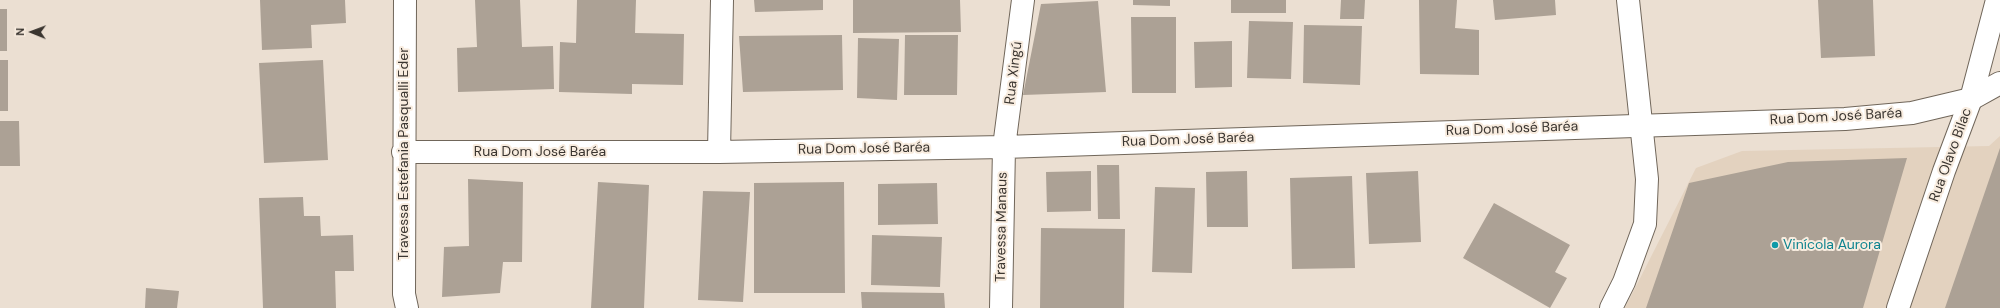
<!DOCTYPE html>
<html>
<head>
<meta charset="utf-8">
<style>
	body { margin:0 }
	#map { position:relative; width:2000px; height:308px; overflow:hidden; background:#ebdfd2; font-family:"DM Sans",sans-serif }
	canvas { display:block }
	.north { position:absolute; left:12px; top:12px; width:40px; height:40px; -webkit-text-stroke:3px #f8ecdf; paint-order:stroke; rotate:271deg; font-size:11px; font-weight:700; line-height:16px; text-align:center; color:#3a3530 }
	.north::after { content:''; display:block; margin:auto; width:14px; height:18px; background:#3a3530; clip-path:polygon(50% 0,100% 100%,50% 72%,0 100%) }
</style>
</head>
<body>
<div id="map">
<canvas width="2000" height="308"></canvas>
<div class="north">N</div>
</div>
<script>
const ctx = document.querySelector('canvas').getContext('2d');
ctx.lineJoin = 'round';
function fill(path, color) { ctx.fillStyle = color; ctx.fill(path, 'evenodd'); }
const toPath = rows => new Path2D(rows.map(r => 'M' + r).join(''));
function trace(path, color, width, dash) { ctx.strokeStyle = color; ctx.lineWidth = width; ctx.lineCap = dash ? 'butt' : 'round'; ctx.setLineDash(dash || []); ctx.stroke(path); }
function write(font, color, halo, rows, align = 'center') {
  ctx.font = font + ' "DM Sans",sans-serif'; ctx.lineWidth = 4; ctx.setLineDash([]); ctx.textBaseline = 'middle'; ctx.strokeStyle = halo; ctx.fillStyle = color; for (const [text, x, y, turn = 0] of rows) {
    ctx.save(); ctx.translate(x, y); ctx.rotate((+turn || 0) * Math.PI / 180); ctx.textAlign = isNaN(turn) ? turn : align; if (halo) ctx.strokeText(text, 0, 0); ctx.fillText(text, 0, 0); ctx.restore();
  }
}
const built = toPath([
	[2000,136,2000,308,1625,308,1696,168,1742,151,1989,146]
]);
const building = toPath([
	[260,0,345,0,346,23,311,25,312,48,262,50],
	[475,0,520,0,522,47,553,46,554,89,458,92,457,48,477,47],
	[577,0,636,0,635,33,684,34,683,85,632,84,632,94,559,92,560,42,576,43],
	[754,0,823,0,823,10,755,12],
	[853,0,960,0,961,32,853,33],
	[1133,0,1170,0,1170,6,1133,5],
	[1231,0,1286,0,1286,13,1231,13],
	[1341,0,1365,0,1364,19,1340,19],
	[1419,0,1457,0,1455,28,1479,30,1479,75,1420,74],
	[1493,0,1555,0,1556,15,1495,20],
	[1818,0,1873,0,1875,56,1821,58],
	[1098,1,1106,92,1023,95,1041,4],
	[0,9,7,9,7,51,0,51],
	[1131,17,1176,17,1176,93,1132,93],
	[1249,21,1293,22,1291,79,1247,78],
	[1304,25,1362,26,1360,85,1303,83],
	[842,35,843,90,743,92,739,36],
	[905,35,958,35,957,95,904,95],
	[858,38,899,39,897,100,857,98],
	[1232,41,1232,87,1195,88,1194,42],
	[0,60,8,60,8,111,0,111],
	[323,60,328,160,264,163,259,63],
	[0,121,19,121,20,166,0,166],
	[2000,148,2000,308,1945,308],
	[1907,158,1863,308,1646,308,1689,183,1788,162],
	[1097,165,1119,165,1120,219,1098,219],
	[1091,171,1091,211,1047,212,1046,172],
	[1247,171,1248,227,1207,227,1206,172],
	[1418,171,1421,242,1369,244,1366,173],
	[1352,176,1355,268,1292,269,1290,178],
	[468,179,523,182,522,262,503,262,500,293,442,297,444,247,469,246],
	[598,182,649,185,644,308,591,308],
	[844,182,845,293,754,293,754,183],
	[937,183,938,224,878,225,878,184],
	[1155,187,1195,188,1192,273,1152,272],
	[703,191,750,192,743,302,698,300],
	[303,197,304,216,320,216,321,236,353,235,354,271,335,271,336,308,263,308,259,198],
	[1494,203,1570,245,1555,272,1567,278,1550,308,1463,258],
	[1041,228,1125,229,1124,308,1040,308],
	[872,235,942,237,940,287,871,285],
	[146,288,179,291,177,308,145,308],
	[861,292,944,293,945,308,862,308]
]);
const minor = toPath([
	[405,0,404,294,407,308],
	[403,152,719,152,1004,147,1845,119,1912,113,1971,99,2000,83],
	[719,152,722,0],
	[1001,308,1004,147,1023,0]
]);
const major = toPath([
	[1611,308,1624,282,1645,224,1647,179,1628,0],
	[1898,308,1944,171,1971,99,1997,0]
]);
const markers = [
	[1775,245,4,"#0f9aa8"]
];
const streetNames = [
	["Rua Xingú",1014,73,-83],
	["Rua Dom José Baréa",1836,117,-3],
	["Rua Dom José Baréa",1512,129,-2],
	["Rua Dom José Baréa",1188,140,-2],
	["Rua Dom José Baréa",864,149,-1],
	["Rua Dom José Baréa",540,152],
	["Travessa Estefania Pasqualli Eder",404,154,-90],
	["Rua Olavo Bilac",1951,155,-70],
	["Travessa Manaus",1002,227,-89]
];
const cultureNames = [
	["Vinícola Aurora",1783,245]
];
fill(built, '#e3d2bf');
fill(building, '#aca195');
trace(minor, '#70665a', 24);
trace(major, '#70665a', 24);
trace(minor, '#fff', 22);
trace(major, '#fff', 22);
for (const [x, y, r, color] of markers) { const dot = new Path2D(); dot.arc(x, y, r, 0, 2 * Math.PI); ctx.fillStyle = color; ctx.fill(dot); trace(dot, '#f8ecdf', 1.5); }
write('14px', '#3a3530', '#f8ecdf', streetNames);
write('14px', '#0d838f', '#f8ecdf', cultureNames, 'left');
</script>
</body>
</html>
